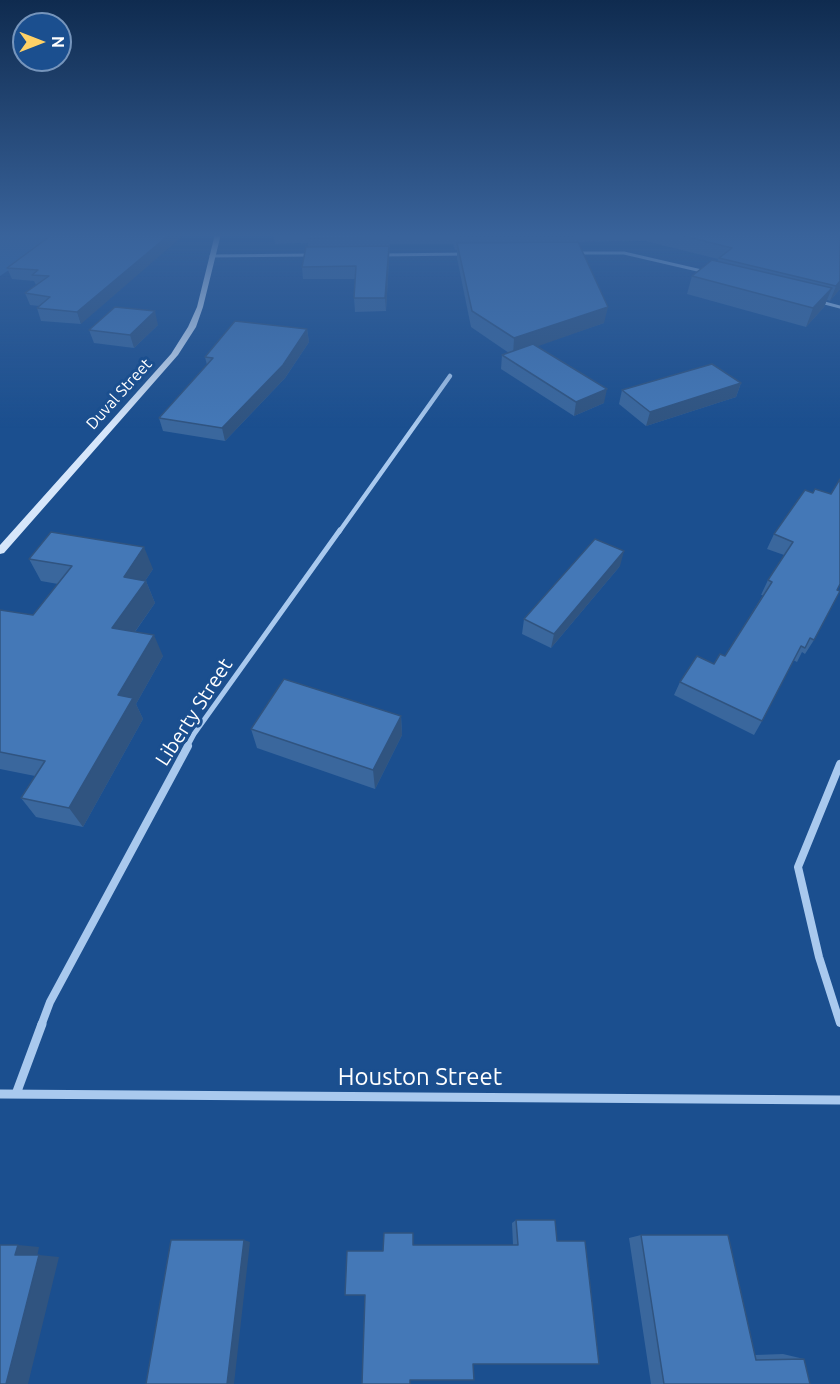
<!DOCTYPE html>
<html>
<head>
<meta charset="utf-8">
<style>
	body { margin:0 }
	#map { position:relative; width:840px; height:1384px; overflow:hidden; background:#1b4f8f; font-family:Ubuntu,sans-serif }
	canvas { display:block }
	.north { position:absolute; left:12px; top:12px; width:60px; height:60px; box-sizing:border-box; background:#1b4f8f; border:2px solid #7695bc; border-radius:50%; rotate:90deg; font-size:16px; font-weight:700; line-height:24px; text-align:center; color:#fff }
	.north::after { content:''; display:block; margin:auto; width:21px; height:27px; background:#ffd166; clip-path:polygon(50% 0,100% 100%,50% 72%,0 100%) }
</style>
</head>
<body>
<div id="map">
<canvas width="840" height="1384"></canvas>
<div class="north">N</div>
</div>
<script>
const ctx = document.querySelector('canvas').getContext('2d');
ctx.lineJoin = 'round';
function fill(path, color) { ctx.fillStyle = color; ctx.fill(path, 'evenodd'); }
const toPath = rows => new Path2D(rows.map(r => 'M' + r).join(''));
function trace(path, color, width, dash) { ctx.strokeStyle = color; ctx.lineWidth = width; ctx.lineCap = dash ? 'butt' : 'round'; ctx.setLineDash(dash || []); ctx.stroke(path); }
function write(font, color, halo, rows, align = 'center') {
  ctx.font = font + ' Ubuntu,sans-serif'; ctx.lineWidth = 6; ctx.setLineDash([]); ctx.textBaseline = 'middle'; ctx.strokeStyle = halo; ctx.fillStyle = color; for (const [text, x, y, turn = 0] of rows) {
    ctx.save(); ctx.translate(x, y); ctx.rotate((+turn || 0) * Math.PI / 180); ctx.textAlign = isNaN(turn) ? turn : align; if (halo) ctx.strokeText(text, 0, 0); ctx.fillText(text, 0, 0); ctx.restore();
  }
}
const green = toPath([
	[0,234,62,234,0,276]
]);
const streetFar4 = toPath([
	[577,253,624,253,706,272],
	[382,255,465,254],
	[211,256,312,255],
	[817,301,840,307]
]);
const streetFar3 = toPath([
	[339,532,450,376]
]);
const streetFar2 = toPath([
	[187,747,194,734,340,530]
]);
const streetFar1 = toPath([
	[840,764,798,867,819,957,840,1023],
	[41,1026,50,1002,188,746]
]);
const street = toPath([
	[0,1094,840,1100],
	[16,1094,42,1024]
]);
const secondary = toPath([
	[215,234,221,234,203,307,196,327,178,355,4,553,0,554,0,545,171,354,188,327,197,307,215,234]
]);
const wall = toPath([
	[53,234,81,324,41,321,37,308,39,306,30,305,25,293,36,285,34,281,12,279,7,268],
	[273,234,840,234,840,289,830,301,827,300,824,307,806,327,687,294,692,276,718,261,718,259,645,241,573,242,604,323,536,346,604,403,574,416,501,369,502,355,509,353,471,327,457,258,457,250,455,250,453,244,390,244,386,311,355,312,354,298,355,279,303,279,302,267,308,247,308,243,275,244],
	[158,325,134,348,94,343,89,330],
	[307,329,309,342,285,378,225,441,163,431,159,418,207,365,205,357],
	[741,383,736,397,646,426,619,404,622,390],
	[805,490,837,590,814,640,805,654,802,652,797,662,793,660,762,721,754,735,674,695,680,682,714,664,725,656,763,595,761,595,768,580,784,555,767,549,774,534],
	[29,559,153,569,145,581,146,581,155,603,135,632,163,656,136,704,143,719,83,827,36,817,21,798,35,776,0,769,0,610,33,615,58,584,41,581],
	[620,566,551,648,522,634,524,619],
	[401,716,402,735,375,789,257,748,251,729],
	[516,1220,557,1241,599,1364,383,1251,513,1245,512,1223],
	[641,1235,755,1355,783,1354,804,1359,810,1384,651,1384,629,1238]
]);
const shadedWall = toPath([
	[170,234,185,234,81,324,77,312],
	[389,246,389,258,386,311,385,298],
	[840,281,840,289,830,301,836,286],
	[832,288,824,307,806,327,813,308],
	[608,307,604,323,513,355,514,338],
	[155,311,158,325,134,348,130,335],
	[307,329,309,342,285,378,225,441,222,428],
	[741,383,736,397,646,426,650,412],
	[607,389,604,403,574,416,576,402],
	[144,547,153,569,133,599,124,577],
	[624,551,620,566,551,648,554,634],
	[146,581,155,603,122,650,112,628],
	[154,635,163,656,136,704,143,719,83,827,69,808,118,695],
	[401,716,402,735,375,789,373,770],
	[244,1240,250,1242,234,1384,227,1384],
	[18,1245,39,1247,37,1257,15,1255],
	[39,1255,59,1257,28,1384,6,1384]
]);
const building = toPath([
	[53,234,170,234,77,312,37,308,50,297,25,293,49,276,32,275,38,270,7,268,53,234],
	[308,234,389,234,389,237,307,238,308,234],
	[455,234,573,234,574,236,455,237,455,234],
	[676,234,840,234,840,281,836,286,719,258,732,248,676,234],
	[578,242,608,307,514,338,472,311,457,243,578,242],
	[389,246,385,298,354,298,356,266,302,267,306,247,389,246],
	[712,260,832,288,813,308,692,276,712,260],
	[115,307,155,311,130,335,89,330,115,307],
	[235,321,307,329,283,365,222,428,159,418,213,358,205,357,235,321],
	[533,344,607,389,576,402,502,355,533,344],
	[712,364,741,383,650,412,622,390,712,364],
	[840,479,840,584,837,590,840,591,814,640,810,638,805,648,801,646,762,721,680,682,697,656,714,664,720,654,725,656,772,582,768,580,793,542,774,534,805,490,813,493,815,489,831,494,840,479],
	[51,532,144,547,124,577,146,581,112,628,154,635,118,695,133,698,69,808,21,798,45,761,0,752,0,610,33,615,72,566,29,559,51,532],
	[595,539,624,551,554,634,524,619,595,539],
	[284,679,401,716,373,770,251,729,284,679],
	[516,1220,555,1220,557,1241,585,1241,599,1364,473,1364,474,1380,410,1380,410,1384,362,1384,365,1295,345,1295,347,1251,383,1251,384,1233,413,1233,413,1245,518,1245,516,1220],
	[641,1235,728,1235,756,1360,804,1359,810,1384,664,1384,641,1235],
	[171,1240,244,1240,227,1384,146,1384,171,1240],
	[0,1245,18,1245,15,1255,39,1255,6,1384,0,1384,0,1245]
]);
const farStreetnames = [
	["Duval Street",119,394,-48]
];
const streetNames = [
	["Liberty Street",194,712,-57]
];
const nearStreetnames = [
	["Houston Street",420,1077]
];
fill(green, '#2e69ad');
trace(streetFar4, '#a9c9ee', 3);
trace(streetFar3, '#a9c9ee', 4.5);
trace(streetFar2, '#a9c9ee', 5);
trace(streetFar1, '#a9c9ee', 8);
trace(street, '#a9c9ee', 9);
fill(secondary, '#d6e6fa');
fill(wall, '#3a679d');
fill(shadedWall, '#305480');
fill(building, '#4478b7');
trace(building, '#305480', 1.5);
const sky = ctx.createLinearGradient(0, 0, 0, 428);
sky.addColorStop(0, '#0f2b4f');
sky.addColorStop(0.55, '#39639b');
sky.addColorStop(1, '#39639b00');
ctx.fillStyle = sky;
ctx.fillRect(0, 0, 840, 428);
write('16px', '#fff', '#1b4f8f', farStreetnames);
write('20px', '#fff', '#1b4f8f', streetNames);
write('24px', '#fff', '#1b4f8f', nearStreetnames);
</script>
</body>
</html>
